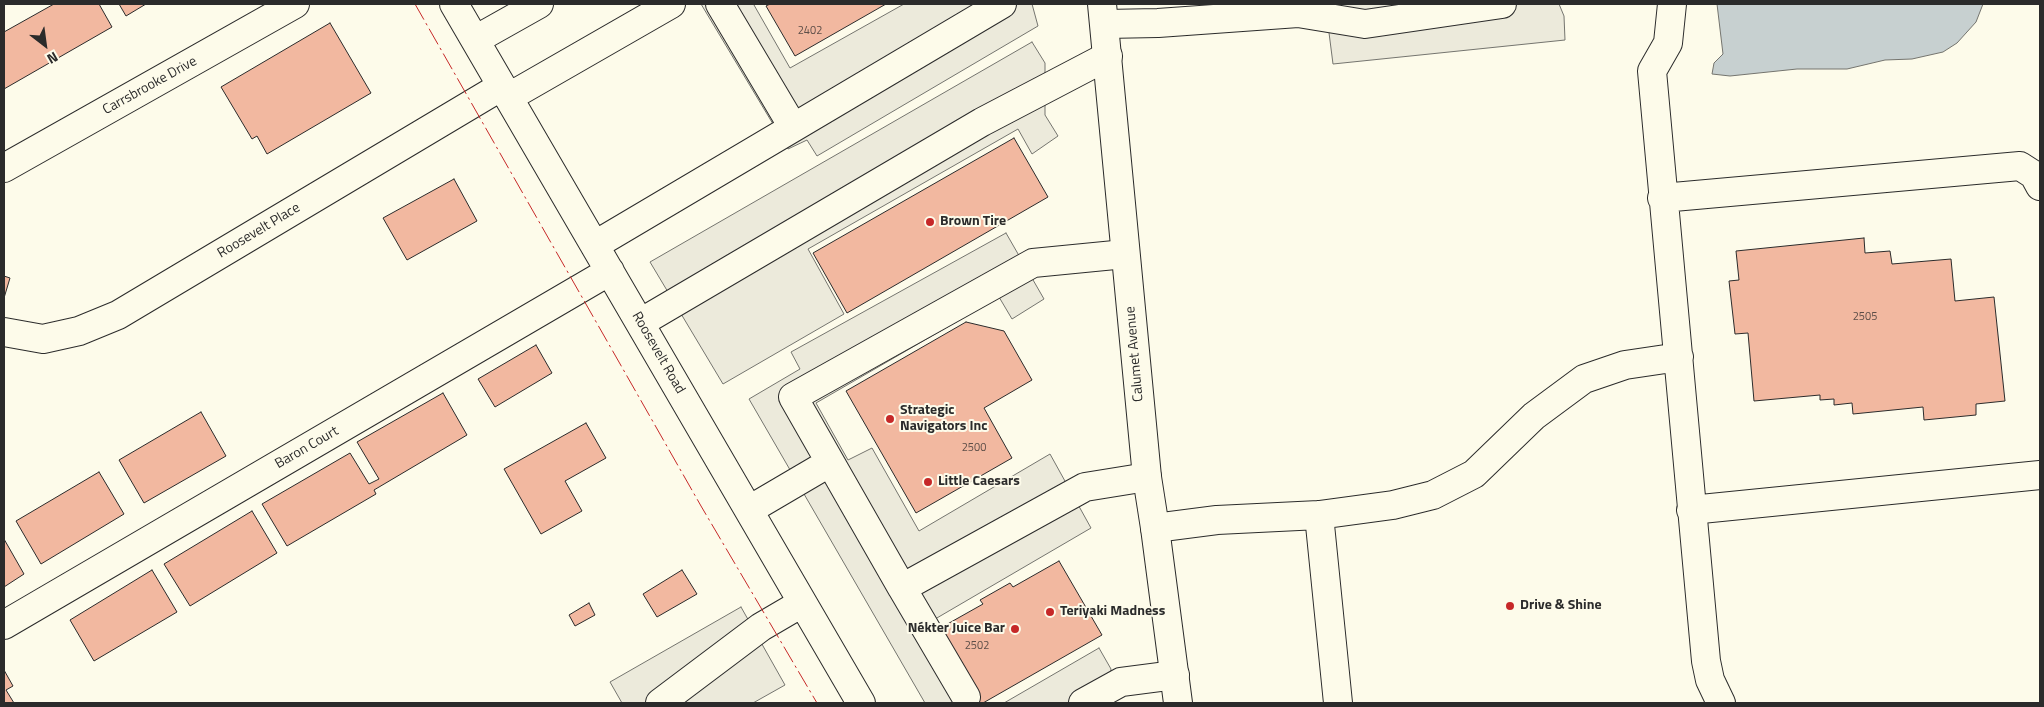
<!DOCTYPE html>
<html>
<head>
<meta charset="utf-8">
<style>
	body { margin:0 }
	#map { position:relative; width:2044px; height:707px; overflow:hidden; background:#fdfbea; font-family:"Titillium Web",sans-serif }
	canvas { display:block }
	.frame { position:absolute; inset:0; border:5px solid #2b2b2b; pointer-events:none }
	.north { position:absolute; left:20px; top:20px; width:50px; height:50px; -webkit-text-stroke:4px #fdfbea; paint-order:stroke; rotate:150deg; font-size:14px; font-weight:700; line-height:20px; text-align:center; color:#2b2b2b }
	.north::after { content:''; display:block; margin:auto; width:18px; height:22px; background:#2b2b2b; clip-path:polygon(50% 0,100% 100%,50% 72%,0 100%) }
</style>
</head>
<body>
<div id="map">
<canvas width="2044" height="707"></canvas>
<div class="frame"></div>
<div class="north">N</div>
</div>
<script>
const ctx = document.querySelector('canvas').getContext('2d');
ctx.lineJoin = 'round';
function fill(path, color) { ctx.fillStyle = color; ctx.fill(path, 'evenodd'); }
const toPath = rows => new Path2D(rows.map(r => 'M' + r).join(''));
function trace(path, color, width, dash) { ctx.strokeStyle = color; ctx.lineWidth = width; ctx.lineCap = dash ? 'butt' : 'round'; ctx.setLineDash(dash || []); ctx.stroke(path); }
function write(font, color, halo, rows, align = 'center') {
  ctx.font = font + ' "Titillium Web",sans-serif'; ctx.lineWidth = 4; ctx.setLineDash([]); ctx.textBaseline = 'middle'; ctx.strokeStyle = halo; ctx.fillStyle = color; for (const [text, x, y, turn = 0] of rows) {
    ctx.save(); ctx.translate(x, y); ctx.rotate((+turn || 0) * Math.PI / 180); ctx.textAlign = isNaN(turn) ? turn : align; if (halo) ctx.strokeText(text, 0, 0); ctx.fillText(text, 0, 0); ctx.restore();
  }
}
const parking = toPath([
	[701,4,756,4,754,5,790,68,904,4,1032,4,1038,26,817,156,807,140,788,149,701,4],
	[1333,4,1559,4,1564,16,1565,40,1333,64,1328,25,1333,4],
	[1032,42,1045,63,1045,115,1058,136,1032,154,1018,129,808,249,844,314,723,384,650,262,1032,42],
	[1006,233,1044,299,1012,319,999,297,816,403,848,460,872,448,919,531,1050,454,1091,528,930,622,968,703,925,703,749,399,800,369,791,352,1006,233],
	[741,607,785,685,753,703,622,703,610,682,741,607],
	[1099,648,1111,669,1108,703,1004,703,1099,648]
]);
const water = toPath([
	[1717,4,1983,4,1976,22,1957,43,1943,52,1912,59,1885,60,1847,69,1797,69,1730,76,1712,74,1714,63,1723,54,1717,4]
]);
const building = toPath([
	[54,4,99,4,112,27,4,89,4,32,54,4],
	[119,4,146,4,126,16,119,4],
	[770,4,886,4,795,56,766,6,770,4],
	[330,23,371,93,267,154,257,136,252,139,221,87,330,23],
	[1014,138,1048,197,847,313,813,253,1014,138],
	[454,179,477,221,407,260,383,218,454,179],
	[1864,238,1865,253,1890,251,1892,264,1951,259,1955,301,1994,297,2005,401,1976,404,1976,415,1924,420,1923,407,1853,414,1852,403,1834,405,1834,399,1820,400,1820,395,1754,401,1748,333,1735,334,1729,281,1739,280,1736,251,1864,238],
	[4,276,10,278,4,298,4,276],
	[966,322,1004,331,1032,380,984,408,1012,458,916,513,846,391,966,322],
	[536,345,552,373,495,407,478,379,536,345],
	[443,393,467,435,374,490,376,494,287,546,262,504,350,453,369,484,379,479,357,442,443,393],
	[201,412,226,456,144,503,119,460,201,412],
	[586,423,606,458,565,481,582,511,541,534,504,469,586,423],
	[99,472,124,514,41,564,16,521,99,472],
	[252,511,277,553,190,606,164,564,252,511],
	[4,539,24,574,4,587,4,539],
	[1059,561,1102,635,983,703,976,703,935,631,983,604,980,600,1010,583,1013,587,1059,561],
	[152,570,177,612,94,661,70,620,152,570],
	[682,570,697,594,657,617,643,594,682,570],
	[589,603,595,615,575,626,569,615,589,603],
	[4,670,13,686,6,690,14,703,4,703,4,670]
]);
const minor = toPath([
	[454,4,861,703],
	[720,4,793,127],
	[1672,4,1668,43,1652,71,1706,661,1710,680,1721,703],
	[1105,24,1158,23,1298,13,1365,24,1502,4],
	[475,40,539,4],
	[509,97,671,4],
	[4,168,295,4],
	[1662,198,2020,166,2034,175,2040,186],
	[595,245,1002,4],
	[1125,254,1033,263,793,397,902,588,1085,487,1147,477],
	[640,323,982,122,1108,56],
	[4,332,43,339,79,331,118,315,502,86],
	[749,510,829,463],
	[1691,510,2040,475],
	[1319,515,1338,703],
	[1155,528,1217,520,1319,515,1393,505,1433,495,1474,474,1534,416,1584,379,1625,365,1679,357],
	[902,588,966,697],
	[4,625,610,271],
	[660,703,761,627,802,603],
	[1083,703,1121,682,1175,675]
]);
const major = toPath([
	[1102,4,1147,477,1155,528,1178,703]
]);
const power = toPath([
	[415,4,701,506,817,703]
]);
const markers = [
	[930,222,5,"#c62828"],
	[890,419,5,"#c62828"],
	[928,482,5,"#c62828"],
	[1510,606,5,"#c62828"],
	[1050,612,5,"#c62828"],
	[1015,629,5,"#c62828"]
];
const numberNames = [
	["2402",810,31],
	["2505",1865,317],
	["2500",974,448],
	["2502",977,646]
];
const streetNames = [
	["Carrsbrooke Drive",150,86,-29],
	["Roosevelt Place",259,231,-31],
	["Roosevelt Road",658,353,60],
	["Calumet Avenue",1135,354,-95],
	["Baron Court",307,448,-30]
];
const poiNames = [
	["Brown Tire",940,222],
	["Strategic",900,411],
	["Navigators Inc",900,427],
	["Little Caesars",938,482],
	["Drive & Shine",1520,606],
	["Teriyaki Madness",1060,612],
	["Nékter Juice Bar",1005,629,"right"]
];
fill(parking, '#eceadb');
trace(parking, '#74746e', 1);
fill(water, '#c7d0d0');
trace(water, '#74746e', 1);
fill(building, '#f2b8a0');
trace(building, '#2b2b2b', 1);
trace(minor, '#2b2b2b', 30);
trace(major, '#2b2b2b', 30);
trace(minor, '#fdfbea', 28);
trace(major, '#fdfbea', 28);
trace(power, '#c62828', 1, [18, 4, 2.5, 4]);
for (const [x, y, r, color] of markers) { const dot = new Path2D(); dot.arc(x, y, r, 0, 2 * Math.PI); ctx.fillStyle = color; ctx.fill(dot); trace(dot, '#fdfbea', 2); }
write('11px', '#5d4e48', null, numberNames);
write('14px', '#2b2b2b', '#fdfbea', streetNames);
write('bold 14px', '#2b2b2b', '#fdfbea', poiNames, 'left');
</script>
</body>
</html>
